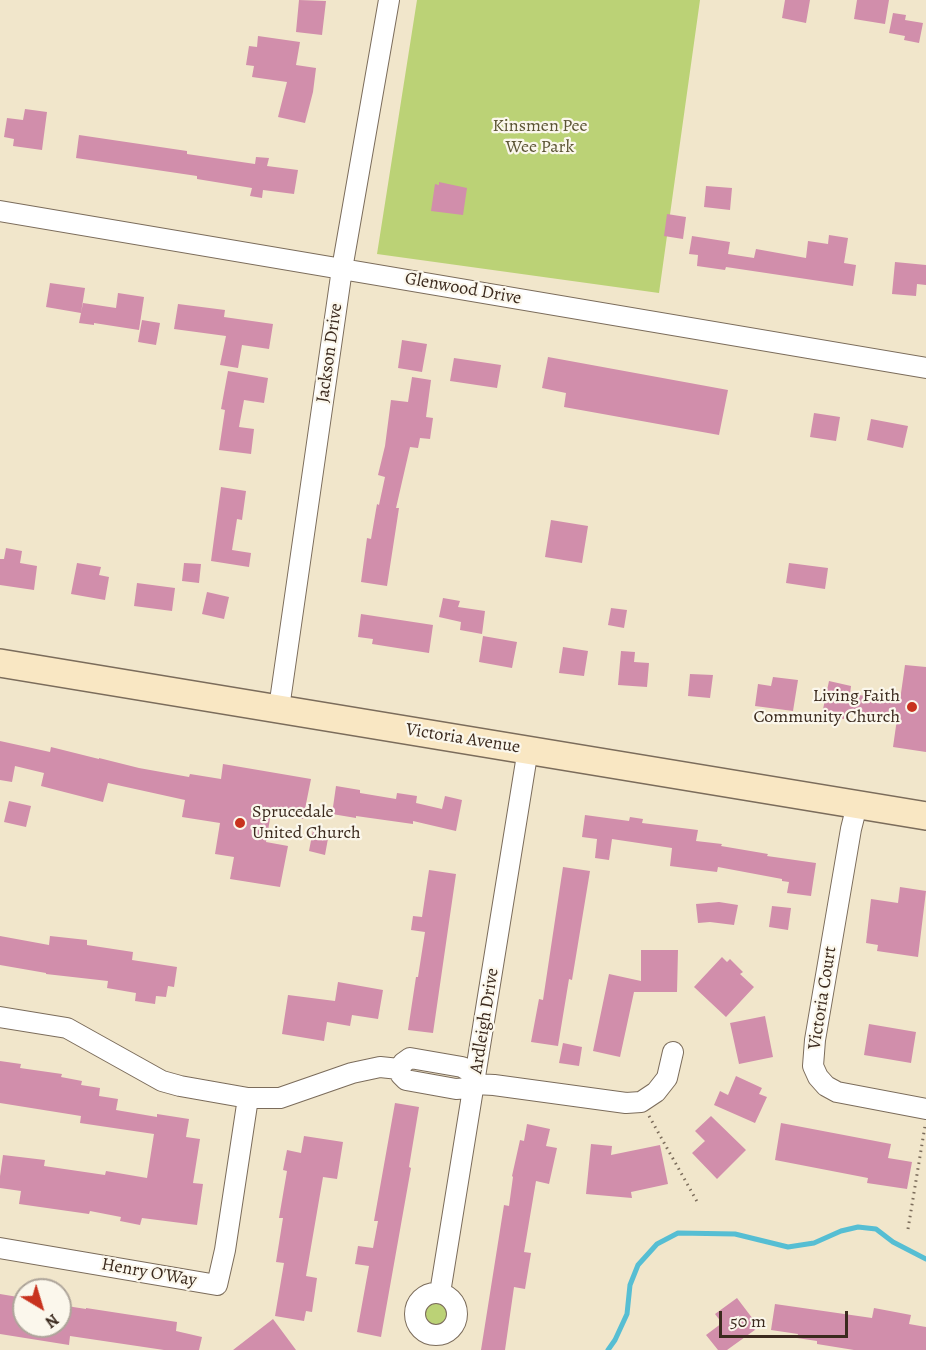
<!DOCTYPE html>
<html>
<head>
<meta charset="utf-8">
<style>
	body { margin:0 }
	#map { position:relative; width:926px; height:1350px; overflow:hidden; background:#f1e6cb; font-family:Alegreya,serif }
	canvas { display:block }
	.north { position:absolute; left:12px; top:1278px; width:60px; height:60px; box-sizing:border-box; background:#fbf7ec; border:2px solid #aea59a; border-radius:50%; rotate:142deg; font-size:16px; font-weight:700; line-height:24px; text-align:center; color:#3b2a1e }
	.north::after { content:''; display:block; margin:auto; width:21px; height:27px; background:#c8321e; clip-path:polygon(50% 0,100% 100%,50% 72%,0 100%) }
	.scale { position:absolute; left:719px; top:1311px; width:129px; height:27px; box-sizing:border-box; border:3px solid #3b2a1e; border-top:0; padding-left:8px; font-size:18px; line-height:21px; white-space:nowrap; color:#3b2a1e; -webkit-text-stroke:4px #fbf7ec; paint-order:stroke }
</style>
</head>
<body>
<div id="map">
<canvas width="926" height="1350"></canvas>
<div class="north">N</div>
<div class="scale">50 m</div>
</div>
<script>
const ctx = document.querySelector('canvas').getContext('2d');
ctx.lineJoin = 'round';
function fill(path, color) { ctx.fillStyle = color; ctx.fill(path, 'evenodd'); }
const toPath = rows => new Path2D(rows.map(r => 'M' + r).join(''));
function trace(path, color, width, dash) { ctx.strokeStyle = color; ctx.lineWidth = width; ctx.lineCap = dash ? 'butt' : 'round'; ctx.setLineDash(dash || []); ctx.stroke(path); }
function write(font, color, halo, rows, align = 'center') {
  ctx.font = font + ' Alegreya,serif'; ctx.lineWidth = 4.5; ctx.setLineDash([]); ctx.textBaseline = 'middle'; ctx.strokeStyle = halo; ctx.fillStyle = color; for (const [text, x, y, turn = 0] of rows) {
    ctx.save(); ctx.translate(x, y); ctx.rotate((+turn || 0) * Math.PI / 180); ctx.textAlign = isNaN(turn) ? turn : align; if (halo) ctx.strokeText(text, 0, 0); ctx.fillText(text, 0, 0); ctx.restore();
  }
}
const green = toPath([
	[417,0,700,0,659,293,377,254],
	'424 1314a12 12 0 1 1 24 0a12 12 0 1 1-24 0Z'
]);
const stream = toPath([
	[608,1350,615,1340,627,1314,630,1285,638,1265,657,1244,678,1233,735,1234,788,1247,814,1243,841,1231,858,1227,876,1229,893,1242,926,1259]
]);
const building = toPath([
	[299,0,326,1,322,35,296,32],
	[785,0,810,0,806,23,782,18],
	[857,0,889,0,885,24,854,19],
	[893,13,906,15,905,20,923,23,919,43,904,40,905,36,889,33],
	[258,36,300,42,296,65,316,68,313,92,305,123,278,117,287,82,252,77,254,66,246,65,249,46,257,47],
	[25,109,47,112,42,150,13,146,14,139,4,137,7,118,23,120],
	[79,135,187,151,187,154,255,164,256,157,269,158,267,166,298,170,294,194,263,190,262,198,250,196,252,188,197,179,197,176,76,158],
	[439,182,467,188,463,215,431,211,435,184,439,185],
	[706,186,732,188,730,210,704,207],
	[667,214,686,217,683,239,664,236],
	[829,235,848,238,844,263,856,265,853,286,726,267,725,270,697,266,698,255,689,254,692,236,730,242,728,254,754,258,756,249,806,258,808,241,828,244],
	[895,262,926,265,926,285,917,284,916,296,892,294],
	[50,283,85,288,81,313,46,307],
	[118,293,144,297,139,330,94,323,94,325,79,323,83,303,116,308],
	[178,304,225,310,224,317,273,324,269,349,242,345,238,368,220,365,226,336,174,329],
	[142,320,160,323,156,345,138,342],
	[402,340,427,344,422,372,398,368],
	[548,357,728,390,719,435,564,407,566,393,542,388],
	[454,358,501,365,497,388,450,381],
	[228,371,268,378,264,403,244,400,239,427,254,429,251,454,219,450,225,410,221,409],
	[412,377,431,380,426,417,433,418,430,439,420,438,418,448,410,447,396,508,399,508,387,586,361,582,367,538,371,539,377,504,379,505,385,477,378,475,385,446,391,400,408,402],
	[814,413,840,417,836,441,810,437],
	[871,419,908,426,903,448,867,440],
	[221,487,246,491,242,520,237,519,232,550,251,553,249,567,211,561],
	[551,520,588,526,582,563,545,557],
	[6,548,22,551,20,563,37,566,34,590,0,585,0,559,4,559],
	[77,563,101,567,99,575,109,577,105,600,71,594],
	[184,563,201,564,199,583,182,581],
	[789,563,828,568,825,589,786,583],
	[137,583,175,588,172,611,134,606],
	[207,592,229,597,224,619,202,614],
	[443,598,460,601,458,607,485,611,482,634,460,630,461,622,439,617],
	[611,608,627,610,624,628,608,625],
	[361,614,433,625,429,653,372,644,373,639,358,637],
	[483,636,517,642,512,668,479,662],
	[563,647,588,651,584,676,559,673],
	[621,651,635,652,634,662,649,663,647,687,618,685],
	[905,665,926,667,926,752,893,747,897,719,846,711,844,719,822,714,829,681,851,686,850,694,900,700],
	[690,674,713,675,710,698,688,696],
	[773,677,798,680,793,711,755,706,758,684,771,686],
	[0,741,50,752,51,747,99,759,99,758,139,768,189,777,190,774,221,779,223,764,311,779,303,819,271,813,266,842,288,846,280,887,230,879,234,857,215,854,220,823,182,817,185,800,108,783,103,802,41,786,44,773,15,766,12,782,0,780],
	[336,786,360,790,360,793,396,799,397,793,417,796,416,803,442,809,445,796,462,800,456,831,413,821,413,824,356,816,356,818,332,814],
	[9,801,31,806,26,827,4,822],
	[585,815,629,821,630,817,643,819,642,823,698,830,696,841,722,844,721,846,768,854,767,856,816,863,811,896,787,893,789,882,782,881,782,879,718,867,717,872,670,866,672,848,612,839,609,860,595,858,597,839,582,837],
	[313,830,329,833,325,855,309,851],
	[563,867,590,871,572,980,569,979,558,1046,531,1042,539,999,543,1000],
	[429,870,456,874,433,1033,408,1030,416,977,418,977,425,932,411,930,413,916,422,917],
	[900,887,926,891,918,957,877,951,878,945,866,943,871,899,898,903],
	[719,902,738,905,734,925,710,922,698,923,696,904],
	[772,906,791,908,788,930,769,927],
	[0,936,49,945,50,936,87,940,87,945,133,952,132,960,177,967,174,987,168,986,166,997,156,996,155,1004,135,1001,136,993,107,988,108,981,46,974,46,973,0,965],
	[641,950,678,950,677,992,634,992,620,1057,593,1051,609,974,641,981],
	[722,957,727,962,730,959,743,972,740,974,754,987,726,1017,694,987],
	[338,982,383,990,378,1019,352,1015,350,1026,327,1022,324,1041,282,1034,288,995,335,1001],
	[765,1016,773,1057,739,1064,730,1023],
	[869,1024,916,1032,911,1063,864,1055],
	[563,1043,582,1047,579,1066,559,1063],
	[0,1061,21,1064,20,1068,62,1074,61,1077,82,1081,81,1085,100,1088,99,1096,118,1099,116,1110,157,1117,157,1114,189,1119,186,1137,200,1139,193,1183,203,1184,197,1225,142,1218,140,1225,120,1221,121,1217,90,1211,89,1214,19,1204,21,1191,0,1188,0,1176,3,1155,45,1160,44,1166,105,1175,106,1171,147,1178,154,1134,80,1123,81,1116,0,1103],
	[736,1076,762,1088,759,1094,767,1097,755,1123,714,1105,720,1091,728,1095],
	[395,1103,419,1107,409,1167,411,1168,381,1337,357,1332,369,1266,355,1264,358,1246,373,1248,378,1221,374,1221],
	[711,1116,746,1150,717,1179,692,1153,705,1141,695,1131],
	[781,1123,891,1144,888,1158,912,1162,907,1189,867,1183,868,1178,775,1160],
	[527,1124,550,1129,546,1146,557,1148,549,1184,536,1181,524,1252,531,1253,525,1289,514,1287,505,1350,481,1350,504,1205,509,1206,513,1177,512,1176,520,1140,524,1141],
	[304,1136,343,1142,337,1179,323,1177,306,1276,317,1278,312,1312,306,1311,304,1321,275,1316,284,1263,276,1262,283,1218,279,1218,287,1171,283,1170,287,1150,301,1153],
	[591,1144,612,1146,611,1155,660,1145,668,1184,631,1192,632,1198,586,1194],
	[0,1294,24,1298,21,1326,60,1326,60,1305,86,1309,86,1308,177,1322,176,1331,202,1337,199,1350,164,1350,70,1336,69,1345,0,1334],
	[737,1298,759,1327,727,1350,718,1350,706,1335,722,1323,715,1314],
	[775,1304,872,1318,874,1308,911,1315,909,1324,926,1327,926,1350,854,1350,817,1344,817,1341,797,1338,798,1334,771,1330],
	[273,1319,296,1350,233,1350]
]);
const path = toPath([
	[649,1116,699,1205],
	[908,1229,925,1126]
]);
const street = toPath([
	[0,211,926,368],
	[279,708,342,269,389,0],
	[857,805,851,829,815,1040,813,1066,818,1077,826,1086,837,1092,926,1109],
	[0,1017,67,1028,162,1081,180,1086,248,1098,280,1098,352,1073,380,1067,399,1069],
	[399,1069,403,1063,410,1058,462,1067,469,1071,473,1077,475,1084],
	[399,1069,401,1075,406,1080,456,1089,469,1088,475,1084],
	[475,1084,494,1085,626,1103,641,1102,656,1092,667,1078,673,1052],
	[0,1248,217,1285,225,1250,248,1098],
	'415 1314a21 21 0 1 1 42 0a21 21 0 1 1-42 0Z',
	[440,1293,528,749]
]);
const secondary = toPath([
	[0,663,926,816]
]);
const markers = [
	[912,707,6,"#c8321e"],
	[240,823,6,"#c8321e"]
];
const parkNames = [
	["Kinsmen Pee",540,127],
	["Wee Park",540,148]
];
const streetNames = [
	["Glenwood Drive",463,289,10],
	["Jackson Drive",330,353,-82],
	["Victoria Avenue",463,739,9],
	["Victoria Court",823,998,-81],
	["Ardleigh Drive",485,1021,-81],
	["Henry O'Way",149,1273,10]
];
const poiNames = [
	["Living Faith",900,697],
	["Community Church",900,718],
	["Sprucedale",252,813,"left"],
	["United Church",252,834,"left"]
];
fill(green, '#bbd276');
trace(stream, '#56bed3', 5);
fill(building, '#d18eab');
trace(street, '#7b6c5b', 22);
trace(secondary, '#7b6c5b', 30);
trace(path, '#7b6c5b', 3, [1.5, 4.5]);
trace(street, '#fff', 20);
trace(secondary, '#f9e7c3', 27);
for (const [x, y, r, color] of markers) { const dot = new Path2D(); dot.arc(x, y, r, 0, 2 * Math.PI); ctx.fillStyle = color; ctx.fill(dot); trace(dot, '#fbf7ec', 2); }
write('18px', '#5b5434', '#fbf7ec', parkNames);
write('18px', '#3b2a1e', '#fbf7ec', streetNames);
write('18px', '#3b2a1e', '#fbf7ec', poiNames, 'right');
</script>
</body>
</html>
